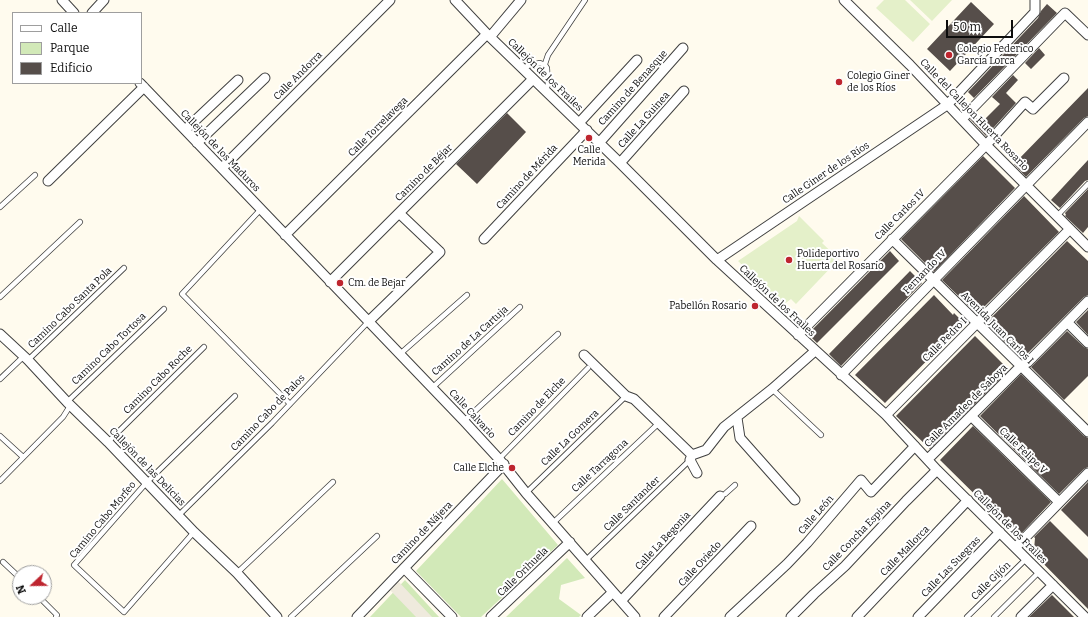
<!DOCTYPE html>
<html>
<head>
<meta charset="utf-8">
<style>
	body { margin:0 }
	#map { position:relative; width:1088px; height:617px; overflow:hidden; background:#fffbee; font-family:Bitter,serif }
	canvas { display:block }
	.legend { position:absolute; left:12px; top:12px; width:130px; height:72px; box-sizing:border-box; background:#fff; border:1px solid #9e9e9e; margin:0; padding:5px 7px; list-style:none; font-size:12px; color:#0d0d0d }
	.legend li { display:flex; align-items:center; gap:8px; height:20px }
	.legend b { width:20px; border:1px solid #9e9e9e }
	.north { position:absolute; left:12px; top:565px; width:40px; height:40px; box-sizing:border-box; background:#fff; border:1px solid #9e9e9e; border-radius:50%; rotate:248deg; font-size:11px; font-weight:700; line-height:16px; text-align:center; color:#0d0d0d }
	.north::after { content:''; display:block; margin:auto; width:14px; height:18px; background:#be252f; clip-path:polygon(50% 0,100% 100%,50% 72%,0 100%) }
	.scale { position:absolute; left:946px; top:20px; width:67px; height:18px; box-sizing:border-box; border:2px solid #0d0d0d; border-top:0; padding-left:5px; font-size:12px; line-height:14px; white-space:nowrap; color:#0d0d0d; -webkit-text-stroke:3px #fff; paint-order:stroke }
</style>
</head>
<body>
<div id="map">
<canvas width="1088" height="617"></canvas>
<ul class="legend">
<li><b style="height:5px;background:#fff"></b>Calle</li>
<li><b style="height:11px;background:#d2e9b8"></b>Parque</li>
<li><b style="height:11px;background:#564e4a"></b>Edificio</li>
</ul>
<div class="north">N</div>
<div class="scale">50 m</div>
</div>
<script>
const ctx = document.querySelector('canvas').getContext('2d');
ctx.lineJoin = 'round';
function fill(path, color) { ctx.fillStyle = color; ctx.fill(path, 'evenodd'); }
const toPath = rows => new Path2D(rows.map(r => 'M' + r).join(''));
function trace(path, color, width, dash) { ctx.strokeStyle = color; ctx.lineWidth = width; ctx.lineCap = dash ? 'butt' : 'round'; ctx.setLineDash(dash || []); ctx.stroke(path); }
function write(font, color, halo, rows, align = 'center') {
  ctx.font = font + ' Bitter,serif'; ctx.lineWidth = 4; ctx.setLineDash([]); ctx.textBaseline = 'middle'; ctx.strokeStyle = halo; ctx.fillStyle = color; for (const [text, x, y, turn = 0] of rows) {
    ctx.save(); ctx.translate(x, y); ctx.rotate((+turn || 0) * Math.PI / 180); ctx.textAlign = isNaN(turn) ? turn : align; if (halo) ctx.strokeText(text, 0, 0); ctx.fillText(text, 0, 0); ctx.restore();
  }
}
const green = toPath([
	[502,479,558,545,481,617,461,617,416,571],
	[567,558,585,578,561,585,559,599,581,615,579,617,506,617],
	[405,580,439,617,370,617]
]);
const pitch = toPath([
	[884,0,905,0,930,24,913,42,876,8],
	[910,0,952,0,932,21],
	[799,216,824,241,822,243,839,259,796,304,791,299,783,305,738,261,797,221]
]);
const plaza = toPath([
	[398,581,432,617,416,617,389,589]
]);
const building = toPath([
	[971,2,994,24,950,71,927,49],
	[1047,4,1057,13,974,98,968,92,1038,18,1041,11],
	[1039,48,1045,55,1031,69,1025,63],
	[1013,75,1018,80,1006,93,1016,103,986,136,970,119,974,115,981,123,1000,104,992,97],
	[1088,88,1088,116,1084,118,1026,177,1014,164],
	[507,113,526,132,477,184,456,164],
	[983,156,1015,188,934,272,901,239],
	[1088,160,1088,180,1085,181,1060,208,1051,200],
	[1088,189,1088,227,1083,233,1065,216,1066,215,1065,213],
	[1024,196,1059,232,977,314,942,280],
	[1067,241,1088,261,1088,295,1084,297,1022,359,986,323],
	[890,251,899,261,817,343,808,334],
	[910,271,922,283,841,366,829,354],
	[934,295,953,315,954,313,964,323,885,403,855,375],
	[1088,310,1088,335,1076,322],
	[1067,331,1084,347,1088,349,1088,376,1064,400,1031,367],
	[975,336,1009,370,930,449,896,416],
	[1021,374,1084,436,1088,438,1088,467,1084,469,1059,494,980,416],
	[973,426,1051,502,1018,537,940,460],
	[1088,482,1088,537,1061,510],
	[1050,521,1088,559,1088,609,1031,551,1034,550,1035,538,1034,537],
	[1052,595,1074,617,1029,617]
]);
const lane = toPath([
	[545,64,548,55,585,0],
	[523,69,527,66,540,63,545,65,547,68,548,85,545,91],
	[0,207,35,175],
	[261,209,182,294,290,404],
	[1057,216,1088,184],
	[0,297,80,222],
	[400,354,467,295],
	[28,360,124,268],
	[0,379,23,357],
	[432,388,520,307],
	[772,389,821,435],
	[67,402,164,309],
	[464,421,558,334],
	[0,436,23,457],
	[108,442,204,347],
	[499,459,588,368],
	[0,481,63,417,70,406],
	[526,493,626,396],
	[720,496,725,494,735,485],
	[179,515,272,423,369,321],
	[553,523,660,422],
	[194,532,124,612,74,565,147,482,235,396],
	[586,560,690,460],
	[3,562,20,578],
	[237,573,333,482],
	[39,597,57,615,56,617],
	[291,617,377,536],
	[967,617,1027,558],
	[994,617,1039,572]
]);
const street = toPath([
	[62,0,74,13],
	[455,0,487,34,620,163,717,260,886,415,937,470,1085,617],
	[844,0,910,65,986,145,1088,247],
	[92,13,104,0],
	[490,37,521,0],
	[140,83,464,421,499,459,526,493,635,617],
	[962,119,1065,13,1088,35],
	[579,123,637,60],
	[185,130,238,80],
	[197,143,265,78],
	[599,143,683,48],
	[620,163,684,91],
	[222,168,390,0],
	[48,181,144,87],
	[285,235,487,34],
	[484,239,587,130],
	[892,239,1088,432],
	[717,260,947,105,1035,12,1035,0],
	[330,282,533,79],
	[369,321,440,252,399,213],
	[1068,323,1088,343],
	[0,334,28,360,67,402,108,442,194,532,237,573,277,617],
	[798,335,986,145,1025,102,1033,109,1064,78],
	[584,355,626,396,634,399,692,455,706,450,724,427,772,389,815,351],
	[841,375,1088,122],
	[886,415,1070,229],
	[971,416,1059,502],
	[737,418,740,438,795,500],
	[692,455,690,460,697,473],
	[928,459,1020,367,1028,362,1088,301],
	[1016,547,1088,473],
	[404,568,452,617],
	[621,601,720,496],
	[357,617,504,464],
	[491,617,570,542],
	[587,617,613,592],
	[664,617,751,526],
	[730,617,787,564,807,543,861,480,871,492,915,446],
	[791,617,814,594,845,566,906,501,937,470],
	[857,617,968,500],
	[918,617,1000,532],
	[1021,617,1053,585]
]);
const markers = [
	[949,55,4,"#be252f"],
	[839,82,4,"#be252f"],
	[589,138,4,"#be252f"],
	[789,260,4,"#be252f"],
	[340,283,4,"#be252f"],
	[755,306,4,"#be252f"],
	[512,468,4,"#be252f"]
];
const poiNames = [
	["Colegio Federico",957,49],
	["García Lorca",957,61],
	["Colegio Giner",847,76],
	["de los Ríos",847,88],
	["Calle",589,150,"center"],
	["Merida",589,162,"center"],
	["Polideportivo",797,254],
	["Huerta del Rosario",797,266],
	["Cm. de Bejar",348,283],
	["Pabellón Rosario",747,306,"right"],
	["Calle Elche",504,468,"right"]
];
const streetNames = [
	["Callejón de los Frailes",545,75,44],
	["Calle Andorra",298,76,-45],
	["Camino de Benasque",633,88,-48],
	["Calle del Callejon Huerta Rosario",974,115,46],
	["Calle La Guinea",644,120,-48],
	["Calle Torrelavega",378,127,-45],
	["Callejón de los Maduros",220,151,46],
	["Camino de Béjar",424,173,-45],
	["Calle Giner de los Ríos",826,173,-34],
	["Camino de Mérida",527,177,-47],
	["Calle Carlos IV",900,215,-45],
	["Fernando IV",925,272,-46],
	["Callejón de los Frailes",777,301,43],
	["Camino Cabo Santa Pola",70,308,-44],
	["Avenida Juan Carlos I",997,328,45],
	["Calle Pedro I",945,340,-45],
	["Camino de La Cartuja",470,341,-42],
	["Camino Cabo Tortosa",109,349,-44],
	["Camino Cabo Roche",158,380,-45],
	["Calle Amadeo de Saboya",966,406,-45],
	["Camino de Elche",537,407,-46],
	["Camino Cabo de Palos",268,413,-46],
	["Calle Calvario",472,414,47],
	["Calle La Gomera",570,438,-44],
	["Calle Felipe V",1023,451,44],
	["Calle Tarragona",600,466,-43],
	["Callejón de las Delicias",147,467,46],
	["Calle Santander",632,504,-44],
	["Calle León",816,515,-49],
	["Camino Cabo Morfeo",103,520,-50],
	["Callejón de los Frailes",1010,527,45],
	["Camino de Nájera",422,533,-46],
	["Calle Concha Espina",857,536,-46],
	["Calle La Begonia",663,541,-47],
	["Calle Mallorca",905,551,-46],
	["Calle Oviedo",700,564,-47],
	["Calle Las Suegras",951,567,-46],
	["Calle Orihuela",523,572,-44],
	["Calle Gijón",991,581,-44]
];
fill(green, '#d2e9b8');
fill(pitch, '#e4f0c9');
fill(plaza, '#efeadd');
fill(building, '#564e4a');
trace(lane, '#404040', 6);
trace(street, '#404040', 11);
trace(lane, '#fff', 4.5);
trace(street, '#fff', 9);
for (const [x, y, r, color] of markers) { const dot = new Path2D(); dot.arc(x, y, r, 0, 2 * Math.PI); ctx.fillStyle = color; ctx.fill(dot); trace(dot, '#fff', 1.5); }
write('10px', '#0d0d0d', '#fff', poiNames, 'left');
write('10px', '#0d0d0d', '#fff', streetNames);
</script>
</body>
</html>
